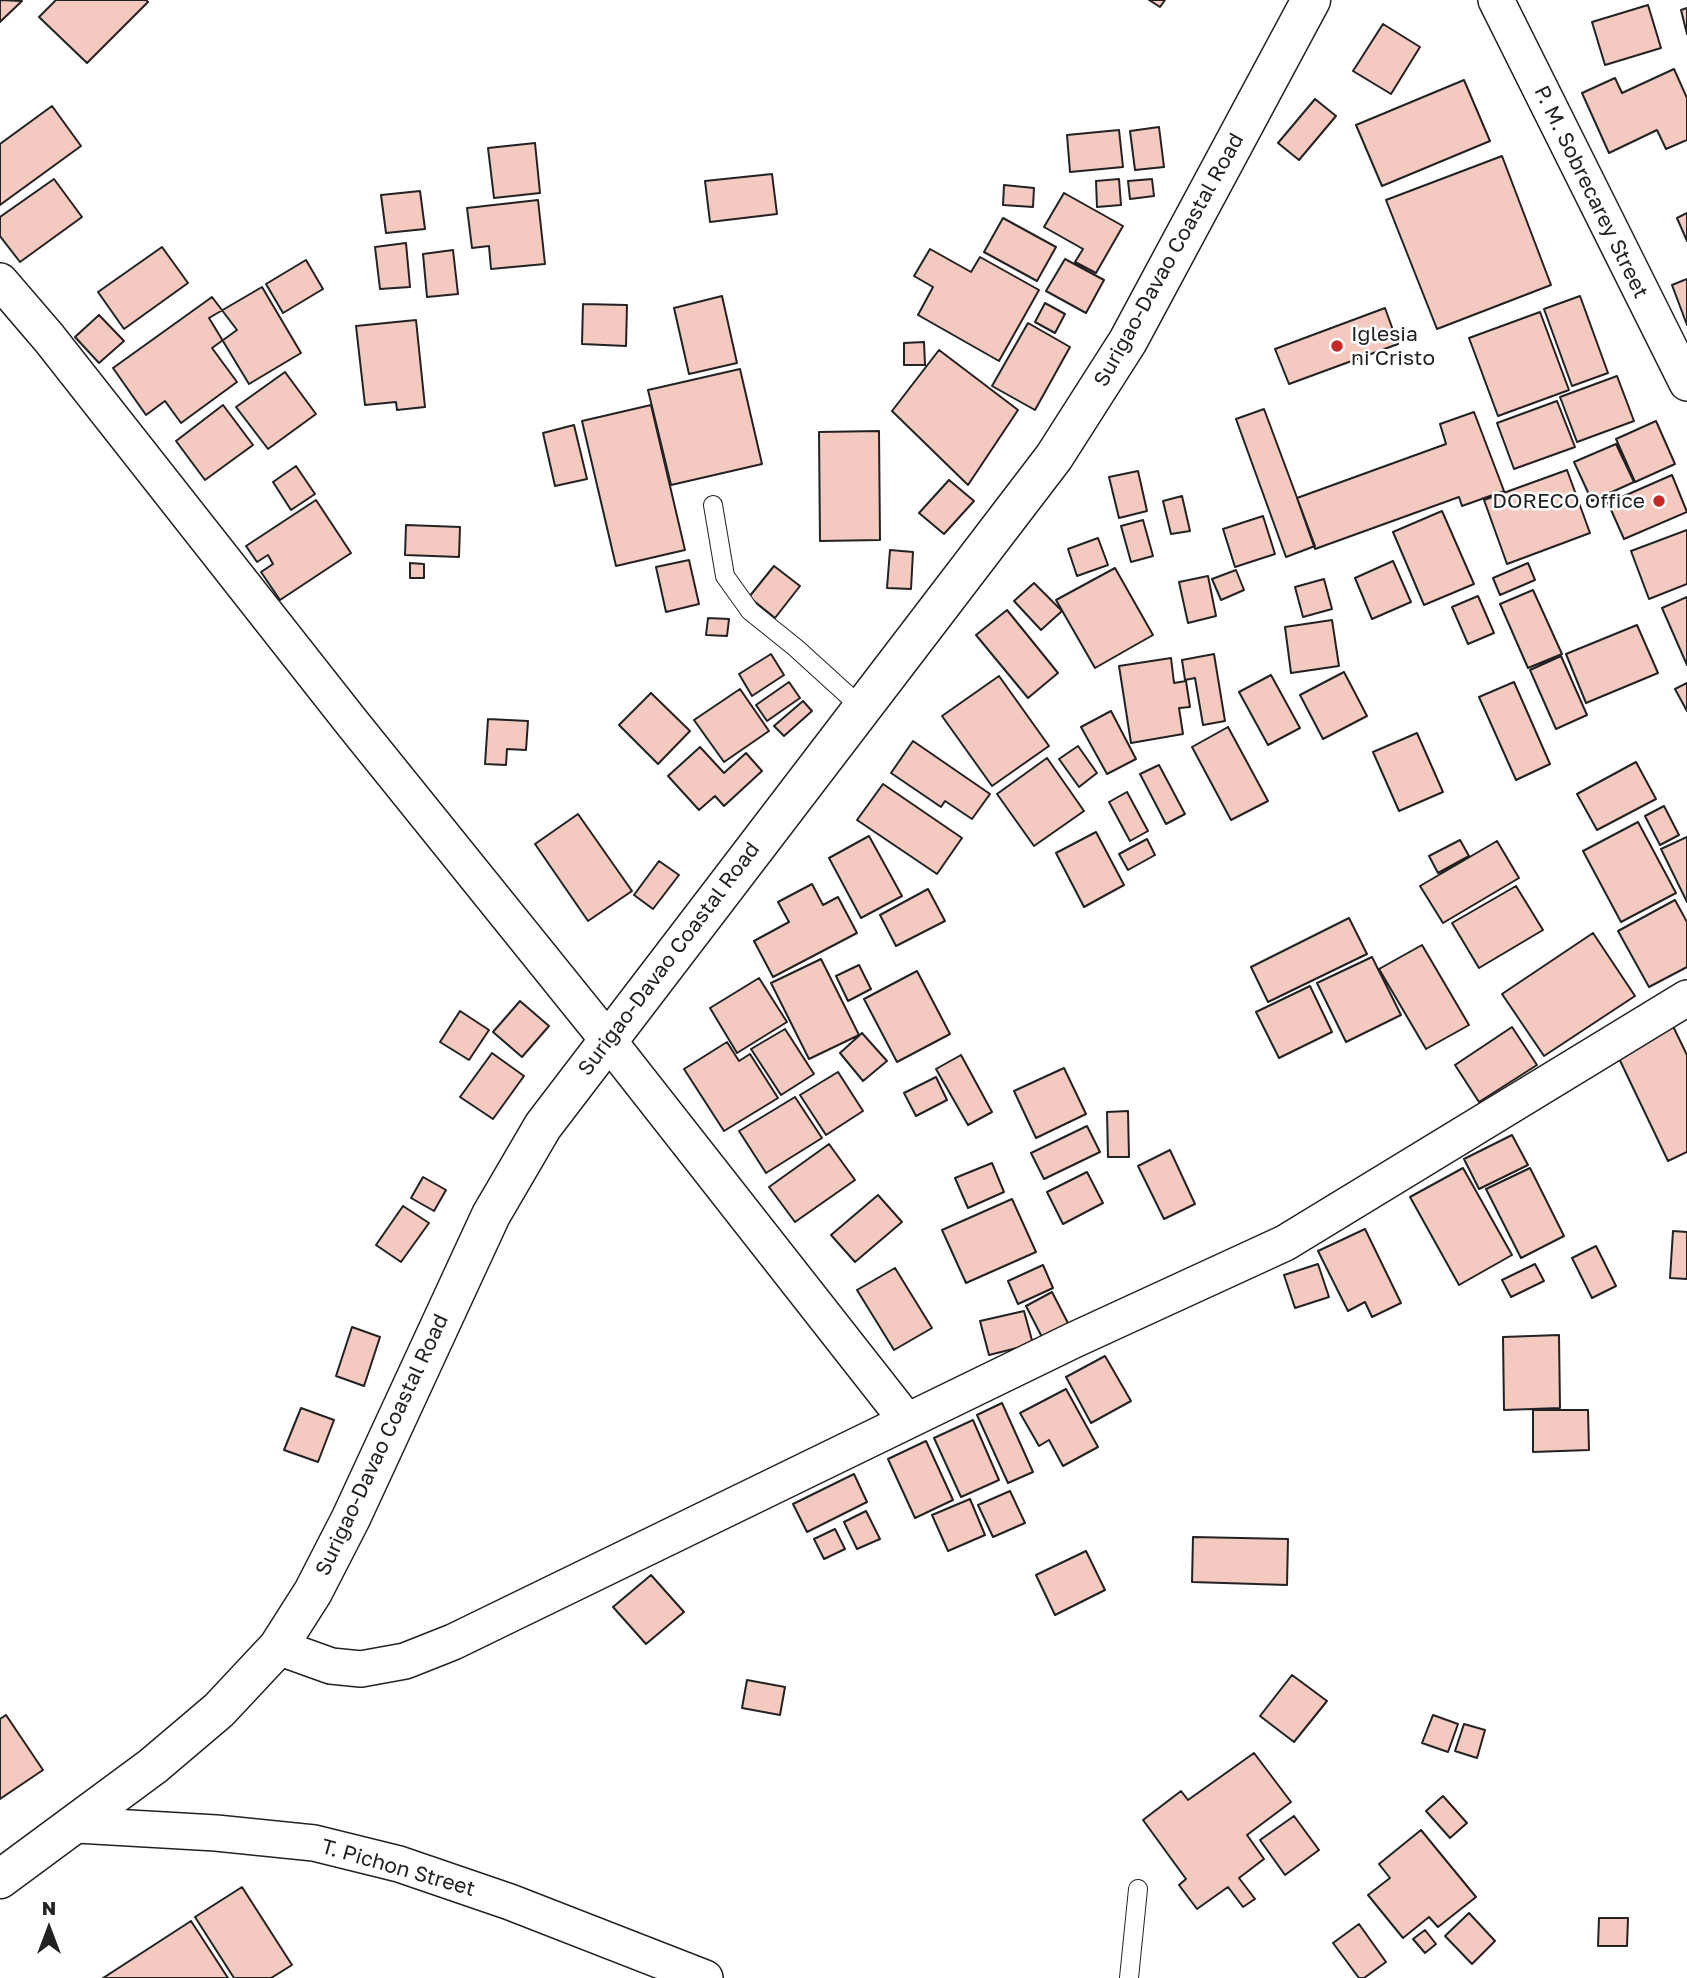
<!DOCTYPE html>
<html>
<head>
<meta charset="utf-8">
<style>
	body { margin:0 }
	#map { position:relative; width:1687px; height:1978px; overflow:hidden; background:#fff; font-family:"Golos Text",sans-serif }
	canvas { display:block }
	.north { position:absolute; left:14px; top:1894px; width:70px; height:70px; -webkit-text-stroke:5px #fff; paint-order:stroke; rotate:0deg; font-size:19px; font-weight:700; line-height:28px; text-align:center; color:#222 }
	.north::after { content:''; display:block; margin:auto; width:24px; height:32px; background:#222; clip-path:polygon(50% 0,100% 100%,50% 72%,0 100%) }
</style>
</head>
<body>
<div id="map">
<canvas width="1687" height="1978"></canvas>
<div class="north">N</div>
</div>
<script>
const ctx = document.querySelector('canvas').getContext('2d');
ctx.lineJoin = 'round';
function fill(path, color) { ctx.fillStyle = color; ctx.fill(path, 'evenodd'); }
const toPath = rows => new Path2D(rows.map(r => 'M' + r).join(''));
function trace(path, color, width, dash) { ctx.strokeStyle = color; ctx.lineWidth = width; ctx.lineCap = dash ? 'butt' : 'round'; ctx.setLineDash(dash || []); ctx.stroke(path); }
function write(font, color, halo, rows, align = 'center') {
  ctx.font = font + ' "Golos Text",sans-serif'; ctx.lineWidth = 5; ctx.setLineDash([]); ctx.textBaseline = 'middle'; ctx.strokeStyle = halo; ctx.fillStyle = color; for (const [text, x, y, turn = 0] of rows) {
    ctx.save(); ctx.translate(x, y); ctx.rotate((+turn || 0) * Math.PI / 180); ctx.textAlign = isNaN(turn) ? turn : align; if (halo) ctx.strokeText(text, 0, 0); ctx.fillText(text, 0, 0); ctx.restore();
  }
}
const building = toPath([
	[0,0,22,1,0,22,0,0],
	[56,0,146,0,148,2,87,63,39,17,56,0],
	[1149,0,1165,0,1160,7,1149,0],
	[1648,5,1661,48,1605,65,1592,22,1648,5],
	[1687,8,1687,34,1681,10,1687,8],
	[1383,24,1420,47,1391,94,1353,71,1383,24],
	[1674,69,1687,98,1687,140,1666,149,1657,130,1609,153,1582,93,1615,78,1622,93,1674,69],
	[1464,80,1490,141,1382,186,1356,125,1464,80],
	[1315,99,1336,116,1299,160,1278,143,1315,99],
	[52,106,81,146,0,205,0,144,52,106],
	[1159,127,1164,167,1135,170,1130,131,1159,127],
	[1119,130,1123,167,1070,172,1067,135,1119,130],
	[535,143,540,193,494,198,488,148,535,143],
	[1502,156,1551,285,1437,329,1386,200,1502,156],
	[772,174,777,214,710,222,705,181,772,174],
	[54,179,82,217,20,262,0,236,0,217,54,179],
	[1119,179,1121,205,1097,207,1096,181,1119,179],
	[1152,179,1154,196,1130,199,1128,181,1152,179],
	[1004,185,1034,188,1033,207,1003,205,1004,185],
	[420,191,425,229,386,233,381,195,420,191],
	[1064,193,1123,226,1096,273,1075,262,1083,249,1044,227,1064,193],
	[538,200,545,264,491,269,489,246,472,248,467,208,538,200],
	[1687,213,1687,241,1677,218,1687,213],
	[1003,218,1056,247,1037,281,984,252,1003,218],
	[406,243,410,287,380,289,375,247,406,243],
	[162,247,188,283,124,329,98,292,162,247],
	[930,249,971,272,980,257,1039,290,999,361,918,315,933,287,914,276,930,249],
	[453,250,458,294,427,297,423,254,453,250],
	[1065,259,1104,280,1086,313,1046,291,1065,259],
	[306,260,323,289,283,313,266,284,306,260],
	[1687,279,1687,325,1672,285,1687,279],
	[262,287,301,353,249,384,209,318,262,287],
	[722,296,737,363,689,374,674,308,722,296],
	[1580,296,1608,373,1572,386,1544,309,1580,296],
	[212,297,237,330,212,348,237,382,181,423,165,401,146,415,113,368,212,297],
	[1045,303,1065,314,1055,333,1035,322,1045,303],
	[583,304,627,305,626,346,582,344,583,304],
	[1385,308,1398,344,1289,384,1275,349,1385,308],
	[1540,312,1569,390,1498,416,1469,338,1540,312],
	[99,315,124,341,99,363,75,337,99,315],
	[416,320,425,407,397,410,396,402,365,405,356,326,416,320],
	[1028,323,1070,347,1035,410,992,386,1028,323],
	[924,342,925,365,904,365,904,343,924,342],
	[939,350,1018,410,968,485,892,411,939,350],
	[740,369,762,464,671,485,648,390,740,369],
	[285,372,316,414,268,449,236,407,285,372],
	[1617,376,1634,421,1577,442,1560,397,1617,376],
	[1557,401,1575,447,1514,469,1497,423,1557,401],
	[223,405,253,445,205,480,176,441,223,405],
	[651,405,685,550,616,566,582,421,651,405],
	[1264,409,1315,546,1286,557,1236,419,1264,409],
	[1474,412,1504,491,1462,506,1459,497,1315,549,1297,498,1446,444,1440,424,1474,412],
	[1656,421,1675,464,1635,482,1616,439,1656,421],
	[574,425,587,479,555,486,543,433,574,425],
	[879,431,880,540,820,541,819,432,879,431],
	[1616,444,1634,482,1592,501,1574,462,1616,444],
	[296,466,315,494,291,510,273,482,296,466],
	[1567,470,1590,533,1507,564,1484,500,1567,470],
	[1138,471,1147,511,1119,518,1109,477,1138,471],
	[1672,475,1687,512,1624,539,1608,503,1672,475],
	[949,480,974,501,944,534,919,513,949,480],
	[1182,496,1190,531,1171,534,1163,501,1182,496],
	[316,500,351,553,280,600,261,572,273,564,268,555,257,562,246,546,316,500],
	[1442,511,1474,584,1424,605,1393,532,1442,511],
	[1263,516,1275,554,1235,567,1223,529,1263,516],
	[1143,520,1153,556,1131,562,1121,526,1143,520],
	[406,525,460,527,459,557,405,555,406,525],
	[1687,530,1687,584,1649,599,1631,551,1687,530],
	[1098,538,1108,565,1077,576,1068,549,1098,538],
	[890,550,913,552,911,589,887,588,890,550],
	[689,560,699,604,666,612,656,567,689,560],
	[1393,561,1411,602,1372,619,1355,578,1393,561],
	[410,563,424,564,424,578,410,578,410,563],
	[1528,563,1535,580,1500,595,1493,578,1528,563],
	[774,566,800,586,775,618,749,597,774,566],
	[1115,568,1153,635,1095,668,1056,600,1115,568],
	[1236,570,1244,590,1221,600,1212,579,1236,570],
	[1208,576,1216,616,1188,623,1179,582,1208,576],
	[1324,579,1332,609,1303,617,1295,587,1324,579],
	[1034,583,1062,611,1041,630,1014,601,1034,583],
	[1533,590,1562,654,1528,668,1500,604,1533,590],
	[1478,596,1494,633,1468,644,1452,607,1478,596],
	[1687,597,1687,665,1662,608,1687,597],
	[1007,610,1058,673,1028,698,976,635,1007,610],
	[708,618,729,619,727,636,706,635,708,618],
	[1332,620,1339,666,1291,673,1285,627,1332,620],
	[1637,625,1658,673,1586,703,1566,654,1637,625],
	[771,654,784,675,752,696,739,674,771,654],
	[1214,654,1225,721,1203,725,1195,678,1185,680,1182,660,1214,654],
	[1561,656,1587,715,1556,729,1530,670,1561,656],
	[1171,658,1174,683,1186,681,1190,707,1179,708,1183,734,1131,743,1119,666,1171,658],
	[1344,672,1367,716,1323,739,1300,695,1344,672],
	[1271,675,1300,728,1268,745,1239,692,1271,675],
	[999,676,1049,746,992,786,942,716,999,676],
	[789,682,800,698,767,721,756,705,789,682],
	[1514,682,1550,764,1516,780,1479,697,1514,682],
	[1687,683,1687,711,1675,689,1687,683],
	[740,689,769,731,724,762,694,720,740,689],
	[651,693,690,731,658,764,619,725,651,693],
	[803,701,812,711,784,736,774,726,803,701],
	[1111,711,1136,759,1107,774,1081,727,1111,711],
	[488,719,528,721,526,750,507,749,506,765,485,764,488,719],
	[1228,727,1268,801,1231,820,1192,747,1228,727],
	[1417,733,1443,792,1399,811,1373,752,1417,733],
	[913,741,990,794,972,819,945,801,941,807,891,773,913,741],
	[1078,746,1097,773,1079,787,1059,759,1078,746],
	[700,747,724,773,746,753,762,771,724,806,715,796,699,810,668,776,700,747],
	[1047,758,1084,811,1034,846,997,794,1047,758],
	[1636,762,1656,799,1597,830,1577,794,1636,762],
	[1159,765,1185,814,1166,824,1140,774,1159,765],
	[883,784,962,838,937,874,857,820,883,784],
	[1127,792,1148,831,1130,841,1109,802,1127,792],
	[1664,806,1679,835,1660,845,1645,816,1664,806],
	[578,814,632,891,588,921,535,844,578,814],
	[1638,822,1676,893,1621,922,1583,851,1638,822],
	[1096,832,1124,885,1084,907,1056,853,1096,832],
	[869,836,902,896,861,918,829,858,869,836],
	[1687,837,1687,902,1661,849,1687,837],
	[1147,839,1155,855,1128,870,1119,854,1147,839],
	[1460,840,1469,856,1438,873,1429,856,1460,840],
	[1497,841,1519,878,1443,923,1420,886,1497,841],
	[659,861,679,875,653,909,634,895,659,861],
	[812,884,823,905,838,897,857,933,773,977,754,941,789,922,778,902,812,884],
	[1516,886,1543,930,1479,968,1452,923,1516,886],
	[928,889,945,921,896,946,880,915,928,889],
	[1675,900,1687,922,1687,967,1649,987,1618,931,1675,900],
	[1349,918,1367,954,1268,1002,1251,967,1349,918],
	[1593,933,1635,996,1544,1056,1502,994,1593,933],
	[1422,945,1469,1025,1426,1049,1379,969,1422,945],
	[1372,957,1401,1015,1346,1042,1317,983,1372,957],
	[821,959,859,1035,809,1059,771,983,821,959],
	[859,965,871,989,848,1001,836,976,859,965],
	[917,971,950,1034,897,1062,864,999,917,971],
	[759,978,787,1022,737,1053,710,1008,759,978],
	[1310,986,1332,1032,1279,1058,1256,1012,1310,986],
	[520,1001,549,1026,522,1057,493,1032,520,1001],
	[460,1011,489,1030,469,1060,440,1042,460,1011],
	[1671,1022,1687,1055,1687,1152,1668,1161,1614,1048,1671,1022],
	[1512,1027,1537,1065,1479,1102,1455,1065,1512,1027],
	[785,1029,814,1074,781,1095,751,1049,785,1029],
	[862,1033,887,1061,863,1081,840,1053,862,1033],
	[727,1042,739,1061,750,1054,778,1098,724,1131,684,1069,727,1042],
	[492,1053,524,1076,493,1119,460,1097,492,1053],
	[961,1055,992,1112,968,1125,936,1069,961,1055],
	[1064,1068,1086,1114,1036,1138,1014,1091,1064,1068],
	[838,1072,863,1111,826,1135,800,1095,838,1072],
	[936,1077,947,1100,916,1116,904,1093,936,1077],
	[795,1097,822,1138,766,1173,739,1131,795,1097],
	[1128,1111,1129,1157,1108,1157,1107,1112,1128,1111],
	[1087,1126,1100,1152,1044,1179,1031,1153,1087,1126],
	[1512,1135,1528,1165,1479,1189,1464,1159,1512,1135],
	[829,1144,855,1180,795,1222,769,1187,829,1144],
	[1170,1150,1195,1204,1164,1219,1138,1166,1170,1150],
	[992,1163,1004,1192,968,1208,955,1178,992,1163],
	[1463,1168,1512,1255,1459,1285,1410,1197,1463,1168],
	[1530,1168,1564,1236,1521,1258,1486,1189,1530,1168],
	[1087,1172,1103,1203,1063,1224,1047,1192,1087,1172],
	[423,1177,446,1190,434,1211,411,1198,423,1177],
	[878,1195,902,1222,855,1262,831,1235,878,1195],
	[1012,1199,1036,1252,966,1283,942,1230,1012,1199],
	[403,1206,429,1223,401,1262,376,1245,403,1206],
	[1365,1229,1401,1303,1372,1317,1365,1302,1348,1311,1318,1251,1365,1229],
	[1673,1231,1687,1232,1687,1279,1670,1278,1673,1231],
	[1596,1246,1616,1286,1592,1298,1572,1258,1596,1246],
	[1318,1264,1329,1297,1295,1308,1284,1275,1318,1264],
	[1535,1264,1544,1281,1511,1297,1502,1280,1535,1264],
	[1043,1265,1053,1288,1018,1304,1008,1281,1043,1265],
	[895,1268,932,1328,894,1350,857,1290,895,1268],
	[1052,1292,1069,1325,1043,1339,1026,1306,1052,1292],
	[1024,1311,1033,1344,989,1355,980,1321,1024,1311],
	[352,1327,380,1337,364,1386,336,1376,352,1327],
	[1559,1335,1560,1408,1504,1410,1503,1337,1559,1335],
	[1105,1356,1131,1401,1091,1423,1066,1377,1105,1356],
	[1066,1389,1098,1447,1063,1466,1049,1440,1039,1446,1020,1413,1066,1389],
	[1002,1403,1033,1472,1008,1483,977,1415,1002,1403],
	[301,1408,334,1420,318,1462,284,1450,301,1408],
	[1533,1410,1588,1410,1589,1450,1533,1452,1533,1410],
	[973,1420,999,1480,961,1497,934,1438,973,1420],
	[926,1441,953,1500,915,1518,888,1459,926,1441],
	[854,1474,867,1502,807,1532,793,1504,854,1474],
	[1010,1491,1025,1523,993,1537,978,1505,1010,1491],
	[970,1499,985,1535,948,1551,932,1515,970,1499],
	[866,1511,880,1539,857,1549,844,1522,866,1511],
	[835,1529,845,1549,824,1559,814,1539,835,1529],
	[1193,1537,1288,1539,1287,1585,1192,1582,1193,1537],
	[1086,1551,1105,1590,1055,1615,1036,1575,1086,1551],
	[651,1575,684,1612,646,1644,613,1607,651,1575],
	[1292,1675,1327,1701,1294,1742,1260,1716,1292,1675],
	[747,1680,785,1687,780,1715,742,1708,747,1680],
	[6,1715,43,1770,0,1799,0,1719,6,1715],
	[1433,1715,1458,1724,1448,1752,1422,1743,1433,1715],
	[1464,1724,1485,1730,1477,1758,1455,1751,1464,1724],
	[1254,1753,1291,1802,1247,1835,1264,1859,1239,1878,1255,1899,1243,1907,1228,1887,1197,1909,1179,1885,1186,1879,1143,1820,1181,1791,1188,1800,1254,1753],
	[1443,1796,1467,1823,1450,1838,1426,1811,1443,1796],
	[1294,1816,1319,1850,1285,1875,1260,1840,1294,1816],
	[1421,1830,1476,1897,1438,1927,1429,1917,1403,1938,1368,1895,1390,1878,1379,1864,1421,1830],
	[242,1887,292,1965,271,1978,234,1978,195,1917,242,1887],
	[1469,1913,1495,1941,1472,1964,1445,1936,1469,1913],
	[1599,1918,1628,1918,1627,1946,1598,1946,1599,1918],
	[191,1921,228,1978,103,1978,191,1921],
	[1359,1924,1386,1962,1364,1978,1359,1978,1333,1943,1359,1924],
	[1425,1930,1436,1944,1425,1953,1413,1939,1425,1930]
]);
const service = toPath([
	[713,505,725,576,750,611,796,648,862,708],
	[1129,1978,1138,1889]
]);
const minor = toPath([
	[1496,0,1687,383],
	[0,281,49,338,353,724,607,1039,907,1421],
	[278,1647,331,1666,361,1669,405,1661,453,1642,1074,1340,1285,1243,1687,998],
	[77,1825,216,1833,314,1843,399,1864,510,1902,705,1978]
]);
const trunk = toPath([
	[0,1879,153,1766,219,1710,278,1647,313,1592,351,1518,491,1215,543,1126,1054,457,1128,341,1311,0]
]);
const markers = [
	[1337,346,7,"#c62828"],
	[1659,501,7,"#c62828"]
];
const streetNames = [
	["P. M. Sobrecarey Street",1591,192,64],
	["Surigao-Davao Coastal Road",1169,260,-61],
	["Surigao-Davao Coastal Road",669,959,-53],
	["Surigao-Davao Coastal Road",382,1445,-65],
	["T. Pichon Street",398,1868,16]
];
const poiNames = [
	["Iglesia",1351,334],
	["ni Cristo",1351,358],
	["DORECO Office",1645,501,"right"]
];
fill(building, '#f3c9c0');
trace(building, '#222', 2);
trace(service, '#222', 20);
trace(minor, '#222', 38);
trace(trunk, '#222', 41);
trace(service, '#fff', 18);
trace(minor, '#fff', 35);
trace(trunk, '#fff', 38);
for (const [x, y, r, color] of markers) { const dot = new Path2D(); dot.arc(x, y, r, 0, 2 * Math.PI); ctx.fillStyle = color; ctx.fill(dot); trace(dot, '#fff', 2.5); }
write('21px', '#222', '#fff', streetNames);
write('21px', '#222', '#fff', poiNames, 'left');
</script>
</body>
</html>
